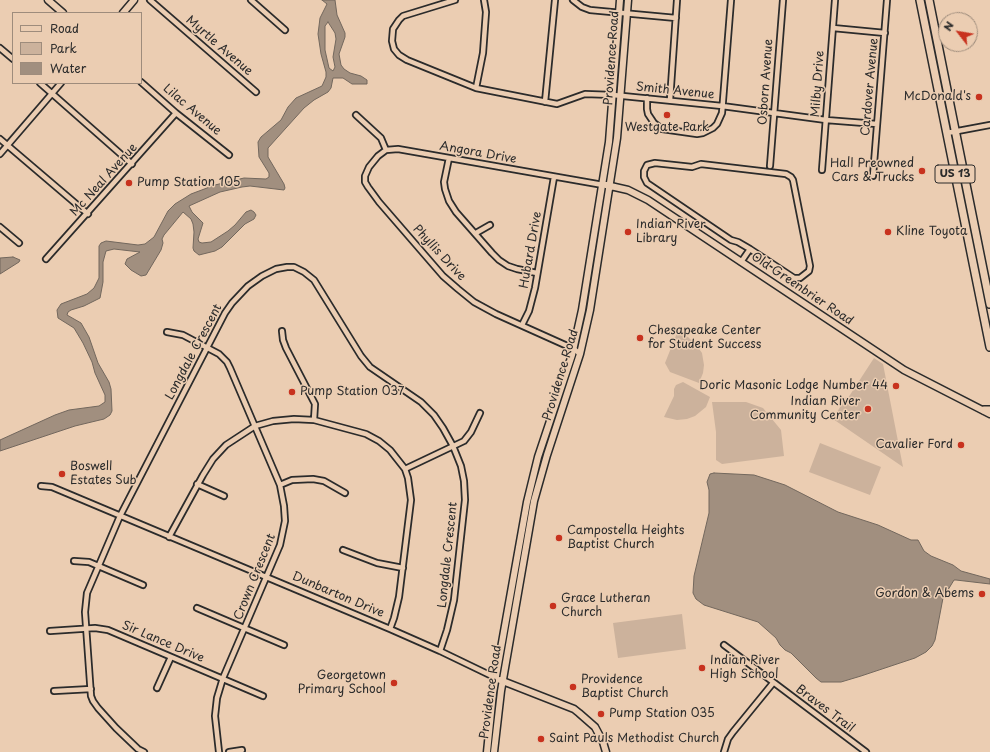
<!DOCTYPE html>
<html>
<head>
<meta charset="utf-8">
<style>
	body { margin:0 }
	#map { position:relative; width:990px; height:752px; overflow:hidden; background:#ebcdb2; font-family:"Playpen Sans",sans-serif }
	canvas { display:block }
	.legend { position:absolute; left:12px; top:12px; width:130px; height:72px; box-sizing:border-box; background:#ebcdb2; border:1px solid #9e8c7c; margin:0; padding:5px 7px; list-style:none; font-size:12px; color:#2b2b2b }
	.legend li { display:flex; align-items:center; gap:8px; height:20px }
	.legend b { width:20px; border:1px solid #9e8c7c }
	.north { position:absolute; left:938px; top:12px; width:40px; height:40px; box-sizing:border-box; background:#ebcdb2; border:1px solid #9e8c7c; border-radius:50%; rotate:301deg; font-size:11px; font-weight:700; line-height:16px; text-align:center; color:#2b2b2b }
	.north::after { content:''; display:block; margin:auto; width:14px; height:18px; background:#c8321e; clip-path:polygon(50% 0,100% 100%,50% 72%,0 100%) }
</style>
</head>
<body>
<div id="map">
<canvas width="990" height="752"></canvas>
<ul class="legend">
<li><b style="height:5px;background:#ebcdb2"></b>Road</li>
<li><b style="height:11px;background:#ccb29c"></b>Park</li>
<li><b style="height:11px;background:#a18f7f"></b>Water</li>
</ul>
<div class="north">N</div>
</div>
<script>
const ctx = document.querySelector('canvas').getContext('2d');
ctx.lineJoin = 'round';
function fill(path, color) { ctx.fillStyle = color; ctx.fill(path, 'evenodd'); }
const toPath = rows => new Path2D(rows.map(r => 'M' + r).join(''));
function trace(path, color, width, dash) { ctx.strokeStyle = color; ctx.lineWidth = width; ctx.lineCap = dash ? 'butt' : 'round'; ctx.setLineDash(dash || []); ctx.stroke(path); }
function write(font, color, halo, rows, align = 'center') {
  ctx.font = font + ' "Playpen Sans",sans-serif'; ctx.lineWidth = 3; ctx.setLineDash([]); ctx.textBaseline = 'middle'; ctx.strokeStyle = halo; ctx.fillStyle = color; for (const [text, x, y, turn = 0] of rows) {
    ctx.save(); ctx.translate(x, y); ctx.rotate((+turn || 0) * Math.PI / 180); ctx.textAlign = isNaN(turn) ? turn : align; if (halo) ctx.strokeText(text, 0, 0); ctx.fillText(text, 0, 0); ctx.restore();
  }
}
const green = toPath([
	[677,333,688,337,697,346,702,353,704,365,703,373,699,383,670,372,665,363],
	[874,358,883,364,903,467,833,419,846,397,848,398],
	[683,382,710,397,706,407,695,416,687,419,677,420,664,417,674,396,674,389,676,385],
	[712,402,746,402,763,408,781,430,784,456,722,464,716,460,716,432],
	[820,443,881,467,870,495,809,472],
	[682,614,686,649,618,658,613,623]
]);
const water = toPath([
	[322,0,335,0,337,15,345,33,345,37,339,54,341,65,344,69,350,73,361,76,367,80,367,84,352,84,343,78,333,78,331,88,328,92,314,100,304,108,268,148,268,157,284,184,285,188,284,190,250,186,242,187,220,192,189,206,192,212,203,223,198,239,199,242,202,243,211,242,228,231,235,225,246,212,251,210,254,212,256,215,254,219,245,224,222,247,215,251,199,255,194,251,193,248,194,232,193,224,191,219,183,212,164,235,162,239,163,243,161,250,146,275,141,276,131,270,125,264,127,259,140,252,114,249,106,251,103,262,103,282,100,298,84,306,71,310,68,312,67,315,81,323,89,337,98,363,109,382,111,389,112,411,110,415,104,419,75,426,0,451,0,440,55,415,69,410,99,406,105,402,105,395,95,373,92,362,83,343,74,328,58,318,57,310,61,304,87,294,94,288,99,278,99,246,101,243,106,241,138,245,145,244,154,237,168,211,175,204,191,194,215,185,244,178,266,179,269,177,269,173,259,157,258,142,261,137,281,120,288,107,296,98,322,86,326,77,326,72,321,54,318,34,320,18,327,4,322,0],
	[328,22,335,33,336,39,333,57,335,67,333,71,329,68,325,50,325,26,328,22],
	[13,257,20,260,19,262,0,274,0,258,13,257],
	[714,473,754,475,785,485,838,512,878,525,911,540,918,540,924,551,931,556,953,565,961,571,990,579,990,584,956,580,954,580,943,598,935,640,932,646,926,652,915,658,861,676,841,682,821,682,816,678,791,653,785,650,780,645,776,638,758,622,704,605,696,599,693,593,694,576,709,513,709,490,707,482,710,474,714,473]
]);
const street = toPath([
	[150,0,256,92],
	[251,0,285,30],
	[455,0,403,16,399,20,393,29,392,41,394,49,399,55,407,60,476,88,557,104,585,94,613,95,722,106,826,120,877,124],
	[573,0,582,7,590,10,676,18],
	[833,28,885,33],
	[0,48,13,59],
	[141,82,176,113,229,155],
	[40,83,132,164],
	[476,88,483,53,486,12,484,0],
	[647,98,647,109,648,114,654,123,662,129,697,134,703,133,713,128,717,124,722,113,731,0],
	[670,100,677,0],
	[545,102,555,0],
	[356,115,381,138,386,150],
	[947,133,990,125],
	[0,139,88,214],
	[0,154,61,83],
	[449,158,444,182,445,189,449,201,456,212,492,253,499,260,508,266,517,269,537,273],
	[770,166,783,0],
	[822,170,835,0],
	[873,176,887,0],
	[0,227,19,243],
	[476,233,490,225],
	[46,259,176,113],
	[741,262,750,249,738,242,731,240,647,183,644,177,644,171,647,165,655,163,692,167,701,164,786,174,791,177,793,180,810,266,809,271,800,278,794,278,750,249],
	[522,325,529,311,535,288,554,177],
	[282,331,283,340,286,348,315,404,314,420],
	[167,332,183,335,219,354,227,362,230,368,280,485,284,506,285,521,280,545,223,678,217,698,215,716,219,752],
	[580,354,574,349,496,314,474,302,458,289,443,276,379,202,368,187,365,182,365,176,369,167,378,156,386,150,398,149,603,185],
	[405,469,464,441,471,432,480,413],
	[197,484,224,496],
	[280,485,292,480,313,479,324,481,345,493],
	[41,486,52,487,390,629,440,651,496,678],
	[169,537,203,475,213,459,226,445,255,426,273,421,294,419,314,420,366,434,379,441,390,450,405,469,408,478,411,500,399,597,394,618,390,629],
	[343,550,377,563,403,568],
	[74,561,89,562,143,585],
	[197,608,284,645],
	[50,631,95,628,108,630,263,696],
	[724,645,866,752],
	[157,688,171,657],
	[54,691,91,689],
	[144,752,138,749,116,728,98,708,93,701,91,696,85,612,87,593,120,516,225,313,232,303,248,286,262,276,276,269,287,267,294,267,304,272,314,280,361,356,370,367,421,402,434,415,443,428,453,446,461,466,464,481,465,500,454,600,447,630,440,651],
	[229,752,242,750],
	[724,752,728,739,733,732,773,683]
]);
const secondary = toPath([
	[48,0,63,13],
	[123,13,134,0],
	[606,185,628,190,648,200,904,370,990,414],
	[500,680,574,709,579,713,595,727,603,742,606,752],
	[487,752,493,693,527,502,538,457,572,355,582,310,609,142,620,0],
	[494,752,501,691,534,501,547,455,580,354,590,310,617,138,628,0]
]);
const primary = toPath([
	[920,0,990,347],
	[929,0,990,304],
	[984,410,990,410]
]);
const markers = [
	[979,97,4,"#c8321e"],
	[667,115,4,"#c8321e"],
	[922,171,4,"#c8321e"],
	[129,183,4,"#c8321e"],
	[628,232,4,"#c8321e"],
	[888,232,4,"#c8321e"],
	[640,338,4,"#c8321e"],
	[896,386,4,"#c8321e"],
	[292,392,4,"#c8321e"],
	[868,409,4,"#c8321e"],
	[961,445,4,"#c8321e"],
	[62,474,4,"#c8321e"],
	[559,538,4,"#c8321e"],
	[982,594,4,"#c8321e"],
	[553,606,4,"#c8321e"],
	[702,668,4,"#c8321e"],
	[394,683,4,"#c8321e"],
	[573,687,4,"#c8321e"],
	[601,714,4,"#c8321e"],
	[541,739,4,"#c8321e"]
];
const shields = [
	[955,174,40]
];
const shieldNames = [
	["US 13",955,174]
];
const streetNames = [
	["Myrtle Avenue",219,46,41],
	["Providence Road",612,58,-86],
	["Osborn Avenue",766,82,-86],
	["Milby Drive",818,84,-86],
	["Cardover Avenue",870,87,-85],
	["Smith Avenue",675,91,6],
	["Lilac Avenue",192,110,40],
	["Angora Drive",478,153,10],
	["Mc Neal Avenue",104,180,-48],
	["Hubard Drive",531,250,-80],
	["Phyllis Drive",439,253,47],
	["Old Greenbrier Road",802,289,34],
	["Longdale Crescent",194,352,-62],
	["Providence Road",561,375,-73],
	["Longdale Crescent",448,555,-84],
	["Crown Crescent",255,577,-68],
	["Dunbarton Drive",338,595,23],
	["Sir Lance Drive",163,642,23],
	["Providence Road",491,692,-82],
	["Braves Trail",825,709,37]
];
const poiNames = [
	["McDonald's",971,97,"right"],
	["Westgate Park",667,128,"center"],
	["Hall Preowned",914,164,"right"],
	["Cars & Trucks",914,178,"right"],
	["Pump Station 105",137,183],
	["Indian River",636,225],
	["Library",636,239],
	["Kline Toyota",896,232],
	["Chesapeake Center",648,331],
	["for Student Success",648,345],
	["Doric Masonic Lodge Number 44",888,386,"right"],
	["Pump Station 037",300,392],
	["Indian River",860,402,"right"],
	["Community Center",860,416,"right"],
	["Cavalier Ford",953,445,"right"],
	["Boswell",70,467],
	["Estates Sub",70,481],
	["Campostella Heights",567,531],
	["Baptist Church",567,545],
	["Gordon & Abems",974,594,"right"],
	["Grace Lutheran",561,599],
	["Church",561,613],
	["Indian River",710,661],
	["High School",710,675],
	["Georgetown",386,676,"right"],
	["Primary School",386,690,"right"],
	["Providence",581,680],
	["Baptist Church",581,694],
	["Pump Station 035",609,714],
	["Saint Pauls Methodist Church",549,739]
];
fill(green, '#ccb29c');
fill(water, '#a18f7f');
trace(water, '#72675d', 1);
trace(street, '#2b2b2b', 8);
trace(secondary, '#2b2b2b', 9);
trace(primary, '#2b2b2b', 10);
trace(street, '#ebcdb2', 4.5);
trace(secondary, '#ebcdb2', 6);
trace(primary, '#ebcdb2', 7);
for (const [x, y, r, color] of markers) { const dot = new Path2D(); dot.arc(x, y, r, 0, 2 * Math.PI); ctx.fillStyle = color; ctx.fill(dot); trace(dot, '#ebcdb2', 1.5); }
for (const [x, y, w] of shields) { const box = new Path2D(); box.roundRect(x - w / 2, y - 9, w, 18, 3); ctx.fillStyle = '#ebcdb2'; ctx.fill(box); trace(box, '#2b2b2b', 1); }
write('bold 11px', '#2b2b2b', null, shieldNames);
write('12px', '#2b2b2b', '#ebcdb2', streetNames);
write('12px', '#2b2b2b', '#ebcdb2', poiNames, 'left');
</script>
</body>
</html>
